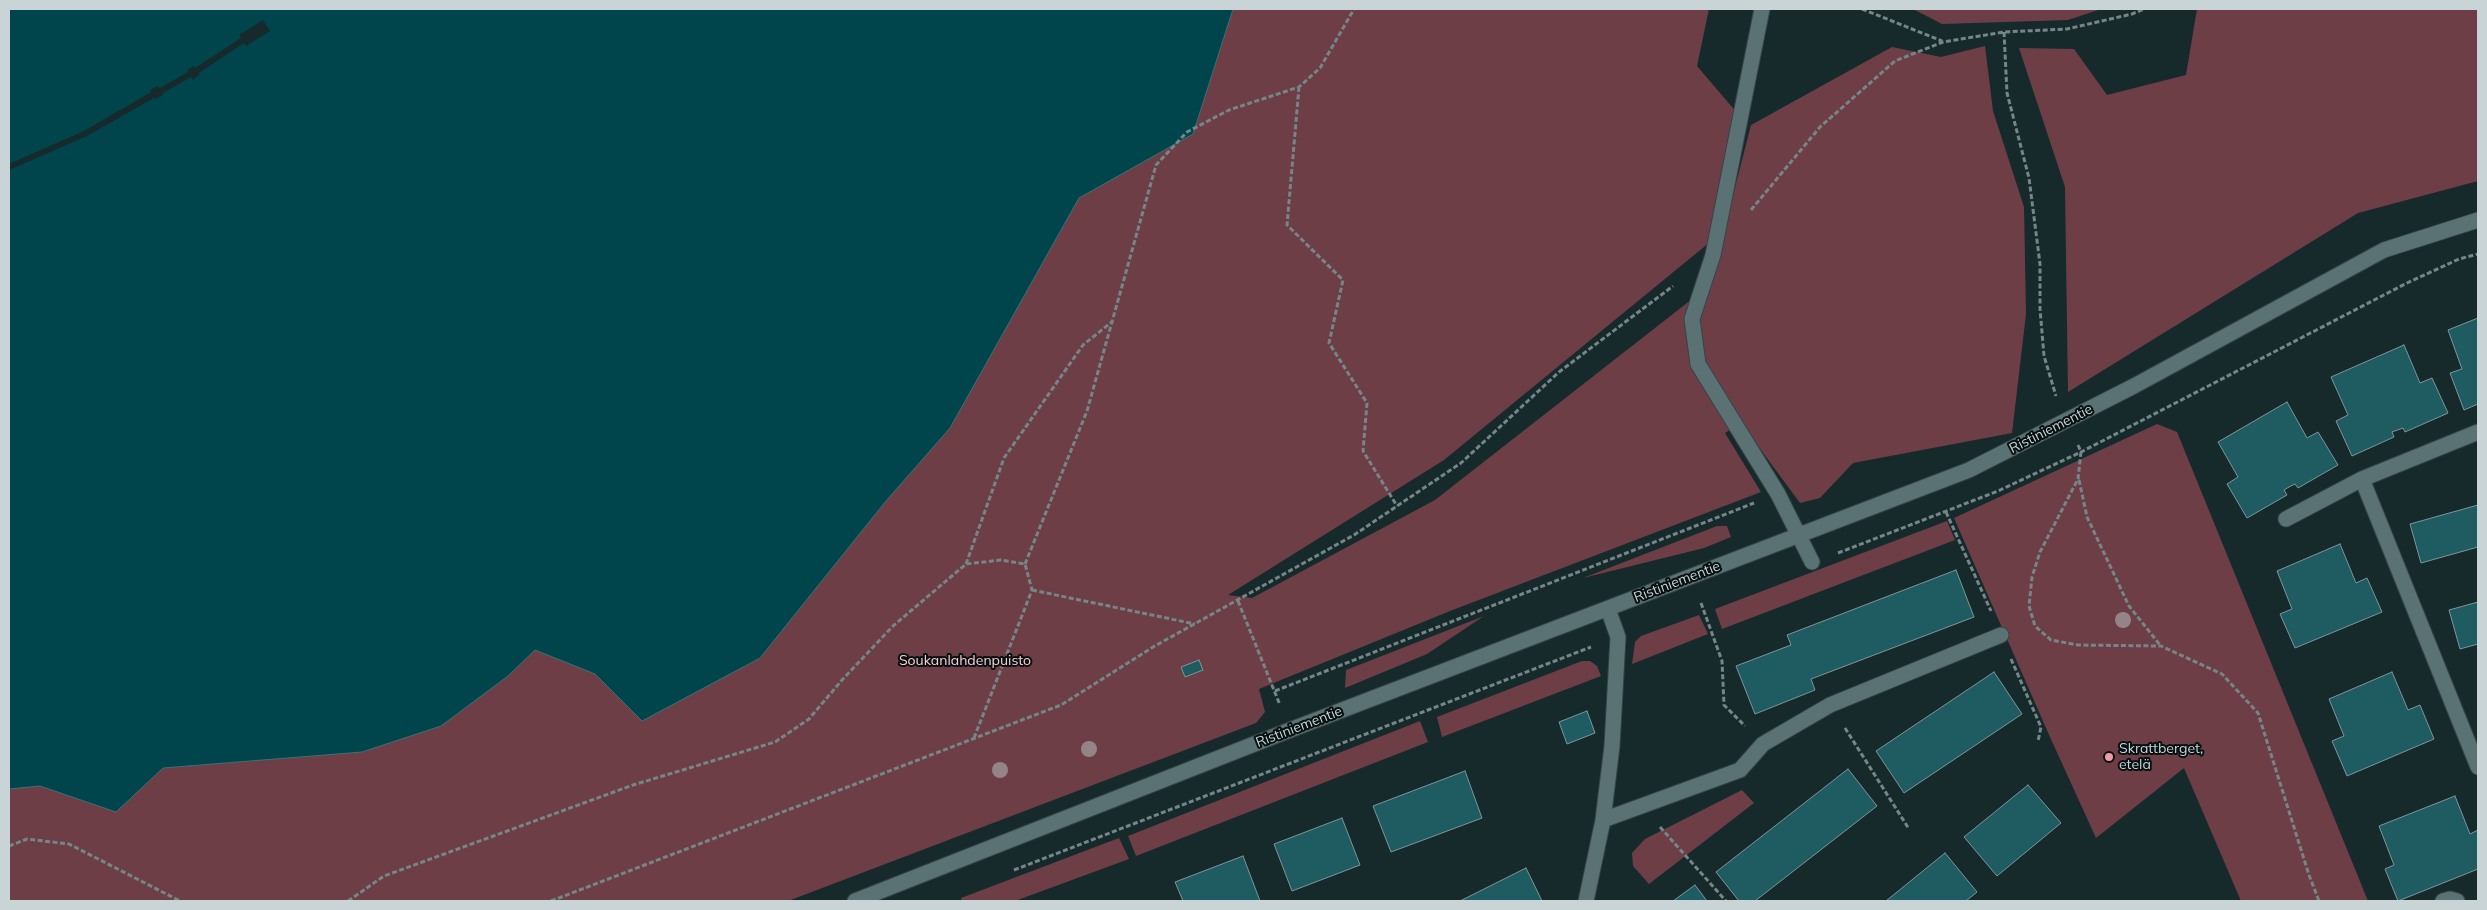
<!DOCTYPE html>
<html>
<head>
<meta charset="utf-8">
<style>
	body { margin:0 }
	#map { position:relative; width:2487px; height:910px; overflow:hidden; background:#162a2c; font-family:Mulish,sans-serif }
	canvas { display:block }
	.frame { position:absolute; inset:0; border:10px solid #c8d4d6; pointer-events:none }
</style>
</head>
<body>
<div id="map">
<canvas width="2487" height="910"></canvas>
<div class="frame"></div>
</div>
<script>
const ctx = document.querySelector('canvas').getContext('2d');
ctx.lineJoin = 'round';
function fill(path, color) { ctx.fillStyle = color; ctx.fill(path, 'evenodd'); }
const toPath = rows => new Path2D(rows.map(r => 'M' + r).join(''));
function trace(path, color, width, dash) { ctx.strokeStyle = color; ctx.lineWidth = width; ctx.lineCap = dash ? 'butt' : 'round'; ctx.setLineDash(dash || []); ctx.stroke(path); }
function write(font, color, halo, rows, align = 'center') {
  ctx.font = font + ' Mulish,sans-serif'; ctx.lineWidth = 4; ctx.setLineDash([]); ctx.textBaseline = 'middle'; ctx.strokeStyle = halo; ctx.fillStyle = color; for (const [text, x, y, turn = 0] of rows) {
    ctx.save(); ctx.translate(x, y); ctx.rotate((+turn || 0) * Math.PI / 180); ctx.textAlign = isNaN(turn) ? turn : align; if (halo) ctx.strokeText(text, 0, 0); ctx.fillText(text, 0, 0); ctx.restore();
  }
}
const green = toPath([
	[9,9,1709,9,1697,66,1738,114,1710,242,1444,460,1228,595,1252,598,1435,500,1710,285,1751,125,1892,47,1941,57,1985,46,1993,111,2024,207,2026,314,2012,433,1853,463,1820,498,1800,503,1741,423,1725,433,1761,492,1450,611,1259,689,1265,712,1256,723,788,901,9,901],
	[1913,9,2101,9,2068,20,1942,24],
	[2197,9,2478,9,2478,181,2358,213,2068,392,2065,187,2019,48,2074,49,2107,95,2186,75],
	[2157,424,2177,432,2368,901,2241,901,2184,768,2096,838,2050,737,1954,518],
	[1947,521,1955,540,1722,629,1715,609],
	[1717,526,1727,526,1731,537,1704,548,1583,578],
	[1699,615,1708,634,1632,664,1635,642,1641,636],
	[1484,616,1427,654,1345,688,1346,670],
	[1582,661,1590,661,1597,666,1601,676,1442,737,1437,717],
	[1420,721,1428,742,1136,856,1128,836],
	[1742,790,1754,803,1649,884,1633,866,1632,853,1645,839],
	[1119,838,1129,859,1015,901,962,901,961,898]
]);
const water = toPath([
	[9,9,1233,9,1193,134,1079,198,950,428,886,501,760,658,642,721,595,674,535,650,508,676,441,726,362,752,163,768,116,812,40,786,9,789,9,9]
]);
const pier = toPath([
	[263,20,270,31,246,46,244,43,199,73,199,75,193,80,191,77,163,93,163,95,156,99,154,98,87,136,9,170,9,164,84,131,151,92,150,90,158,86,160,88,188,72,187,70,194,66,195,68,241,38,239,35]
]);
const building = toPath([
	[2478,318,2478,404,2464,410,2450,373,2462,369,2448,330,2478,318],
	[2404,345,2420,383,2432,378,2448,413,2405,432,2403,428,2392,432,2394,437,2352,456,2336,421,2348,415,2331,377,2404,345],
	[2287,402,2307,438,2318,432,2338,465,2298,488,2295,484,2289,487,2284,490,2287,495,2247,518,2227,484,2238,477,2218,442,2287,402],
	[2478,505,2478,547,2421,563,2410,524,2478,505],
	[2340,544,2356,583,2367,578,2382,612,2295,648,2280,614,2292,609,2277,571,2340,544],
	[1956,570,1974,617,1811,679,1815,690,1755,714,1736,666,1791,645,1787,635,1956,570],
	[2478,602,2478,644,2460,649,2449,610,2478,602],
	[1199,660,1203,670,1185,677,1181,667,1199,660],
	[1994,672,2022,714,1904,793,1876,751,1994,672],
	[2392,672,2408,710,2420,705,2434,739,2347,776,2332,741,2344,736,2329,699,2392,672],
	[1587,711,1595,733,1567,744,1559,722,1587,711],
	[1848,769,1877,806,1755,901,1739,901,1716,872,1848,769],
	[1465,771,1482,818,1391,852,1373,806,1465,771],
	[2028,785,2061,823,1997,876,1964,837,2028,785],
	[2455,796,2470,834,2478,830,2478,869,2398,901,2385,869,2394,865,2379,826,2455,796],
	[1342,818,1360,865,1292,891,1274,844,1342,818],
	[1945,853,1977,892,1966,901,1886,901,1945,853],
	[1243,856,1260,901,1183,901,1175,882,1243,856],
	[1526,868,1542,901,1460,901,1526,868],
	[1695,885,1707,901,1673,901,1695,885]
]);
const path = toPath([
	[1862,9,1942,41],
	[2004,32,2007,93,2029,178,2040,264,2040,309,2044,356,2056,396],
	[1299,87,1287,225,1343,280,1329,343,1367,403,1363,451,1397,506],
	[1751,210,1820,127,1895,61,1943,42,2004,32,2067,29,2132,14,2144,9],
	[2078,445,2081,452,2078,479,2040,552,2032,577,2029,606,2035,626,2051,640,2078,645,2161,646,2222,674,2258,713,2309,875,2319,901],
	[2079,480,2087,517,2129,606,2160,645],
	[1946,512,1991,611],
	[1838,553,1998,491,2081,452,2407,283,2459,259,2478,254],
	[966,564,1004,458,1083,345,1113,321],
	[1025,564,1087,411,1156,165,1187,132,1229,110,1299,87,1320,68,1354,9],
	[1032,590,1195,624],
	[1238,601,1280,705],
	[1701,603,1722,661,1724,705,1745,726],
	[2011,659,2041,727,2038,741],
	[1275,691,1754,503],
	[1845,728,1909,829],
	[1660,827,1726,901],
	[9,846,27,839,69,844,180,901],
	[1014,870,1591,647],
	[348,901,384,876,633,785,775,742,809,719,842,680,893,626,966,564,1001,560,1025,564,1032,590,974,738],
	[551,901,1061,705,1153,647,1354,535,1461,463,1559,372,1673,286]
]);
const lane = toPath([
	[1762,9,1713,255,1692,319,1698,364,1778,494,1812,562],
	[2362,479,2478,767],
	[2286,519,2362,479,2478,432],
	[1603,820,1740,770,1763,744,1830,705,2001,635],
	[1586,901,1603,820,1612,746,1618,637,1608,609],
	[2443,901,2450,899,2457,901]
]);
const street = toPath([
	[855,901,1290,730,1969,470,2134,386,2384,250,2478,220]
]);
const trees = [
	[2123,620],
	[1089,749],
	[1000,770]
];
const markers = [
	[2109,757,5,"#f39aa9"]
];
const streetNames = [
	["Ristiniementie",2051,429,-27],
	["Ristiniementie",1677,582,-21],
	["Ristiniementie",1299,727,-21]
];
const parkNames = [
	["Soukanlahdenpuisto",965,661]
];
const poiNames = [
	["Skrattberget,",2119,749],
	["etelä",2119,765]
];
fill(green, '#6e3e47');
fill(water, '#00454b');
trace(water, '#3c7075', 1);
fill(pier, '#162a2c');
fill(building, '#1e5c61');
trace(building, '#7f9699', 1);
trace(lane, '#354547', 17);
trace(street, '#354547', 17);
trace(path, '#768688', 3, [5, 2.5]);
trace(lane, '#5b7274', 15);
trace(street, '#5b7274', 15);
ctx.fillStyle = '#948488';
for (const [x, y] of trees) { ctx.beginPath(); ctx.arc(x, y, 8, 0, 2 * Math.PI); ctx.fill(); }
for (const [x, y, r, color] of markers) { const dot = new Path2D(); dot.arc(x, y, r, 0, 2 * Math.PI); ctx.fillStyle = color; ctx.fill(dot); trace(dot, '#081112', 2); }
write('14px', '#c8d4d6', '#081112', streetNames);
write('14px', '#fcced4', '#081112', parkNames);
write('14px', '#c8d4d6', '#081112', poiNames, 'left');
</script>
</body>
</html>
